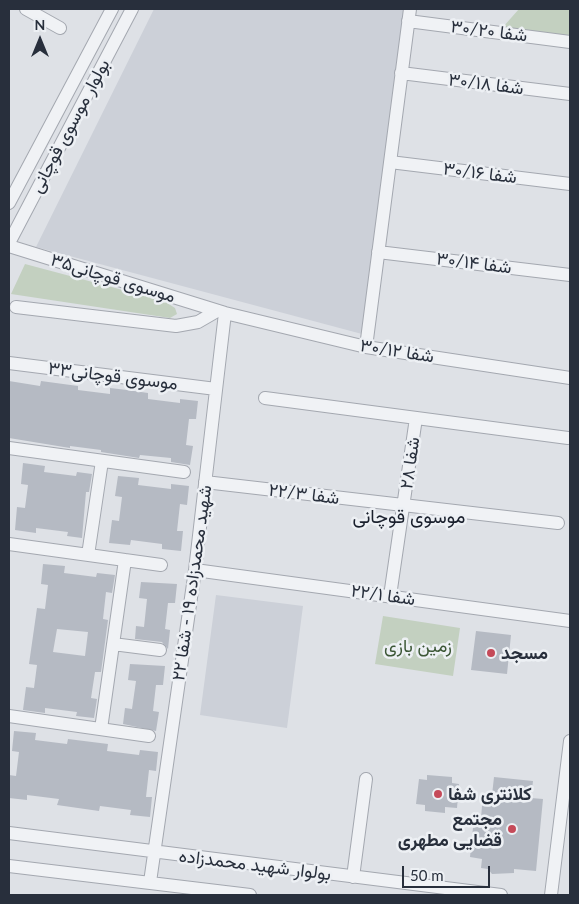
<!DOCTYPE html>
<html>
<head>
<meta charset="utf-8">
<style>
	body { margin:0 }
	#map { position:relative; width:579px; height:904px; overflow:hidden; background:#dee1e6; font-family:Lato,sans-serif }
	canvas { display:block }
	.frame { position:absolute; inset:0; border:10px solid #282f3c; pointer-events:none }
	.north { position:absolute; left:15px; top:15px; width:50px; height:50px; -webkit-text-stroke:4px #edf0f4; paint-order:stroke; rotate:0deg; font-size:14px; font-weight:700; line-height:20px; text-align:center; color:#282f3c }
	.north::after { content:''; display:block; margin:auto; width:18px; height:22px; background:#282f3c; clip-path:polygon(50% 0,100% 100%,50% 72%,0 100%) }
	.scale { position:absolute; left:402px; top:866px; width:88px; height:22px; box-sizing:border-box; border:2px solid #282f3c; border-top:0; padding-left:6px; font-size:15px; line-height:18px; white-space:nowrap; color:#282f3c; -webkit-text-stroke:4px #edf0f4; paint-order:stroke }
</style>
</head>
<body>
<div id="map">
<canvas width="579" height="904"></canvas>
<div class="frame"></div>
<div class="north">N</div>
<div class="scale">50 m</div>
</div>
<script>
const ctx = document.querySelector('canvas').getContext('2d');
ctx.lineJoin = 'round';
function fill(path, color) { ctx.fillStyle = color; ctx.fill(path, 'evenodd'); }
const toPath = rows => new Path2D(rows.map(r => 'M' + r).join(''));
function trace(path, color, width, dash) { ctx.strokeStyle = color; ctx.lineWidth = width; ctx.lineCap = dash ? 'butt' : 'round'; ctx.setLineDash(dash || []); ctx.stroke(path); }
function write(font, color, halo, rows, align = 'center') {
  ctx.font = font + ' Lato,Vazirmatn,sans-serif'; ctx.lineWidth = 5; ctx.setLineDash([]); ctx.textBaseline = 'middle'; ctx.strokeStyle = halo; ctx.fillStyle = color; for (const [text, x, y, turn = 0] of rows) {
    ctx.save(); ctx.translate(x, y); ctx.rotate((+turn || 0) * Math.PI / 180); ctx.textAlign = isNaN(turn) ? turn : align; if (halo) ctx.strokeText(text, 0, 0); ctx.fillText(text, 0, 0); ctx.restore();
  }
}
const built = toPath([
	[154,9,404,9,362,334,36,247],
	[216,595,303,606,287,728,200,715]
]);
const green = toPath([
	[519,9,570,9,570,37,503,27],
	[25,264,164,301,175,308,177,314,170,318,11,294],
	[383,616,460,628,453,676,375,664]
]);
const building = toPath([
	[9,381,40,386,41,381,78,386,78,390,110,394,110,388,127,390,148,393,148,399,180,403,180,399,198,401,196,419,189,419,186,445,193,446,190,465,171,462,171,458,140,455,139,458,101,452,101,450,70,446,70,448,9,438],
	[23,463,45,466,44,472,76,476,77,472,92,474,89,492,86,492,82,538,67,536,68,532,36,528,36,533,15,530,17,507,25,508,28,485,21,484],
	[118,476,139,478,138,485,171,489,171,484,189,486,187,505,180,504,177,531,183,531,181,551,162,549,162,544,131,540,130,545,109,543,112,520,119,521,122,497,115,496],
	[43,564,65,566,64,573,96,577,97,573,115,575,112,593,106,592,103,619,108,620,101,672,95,672,91,698,97,699,94,718,76,716,77,712,45,708,45,713,23,710,26,687,34,688,37,665,29,664,37,608,45,609,48,585,41,584],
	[57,629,88,632,85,656,53,652],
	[141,582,177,584,175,603,168,603,165,629,170,630,168,649,162,642,135,639,136,626,144,627,147,599,139,598],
	[476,631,511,635,507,674,471,670],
	[130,664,165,666,163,685,156,685,153,711,159,712,156,731,123,724,125,708,132,709,136,681,128,680],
	[14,731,36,733,35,740,67,744,68,739,108,744,107,751,139,755,140,750,158,752,156,771,149,770,146,797,152,797,150,817,130,815,131,810,100,806,99,811,57,805,59,799,27,795,27,800,9,798,9,775,16,776,19,752,12,751],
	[427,775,452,777,452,783,459,784,457,808,445,807,445,813,425,811,425,805,416,804,419,779,427,780],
	[494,777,533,781,531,798,543,799,536,871,514,869,514,873,492,874,488,869,481,868,482,859,470,857,474,818,481,818,483,794,492,795]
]);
const minor = toPath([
	[26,9,60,28],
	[408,21,570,42],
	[401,73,570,94],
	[390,162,570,184],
	[9,203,112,9],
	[9,243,132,9],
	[9,246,225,313,366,347,570,378],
	[378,252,570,275],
	[16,307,176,326,198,322,217,311],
	[366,347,410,9],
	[9,363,216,389],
	[265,398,568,438],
	[9,448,184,472],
	[205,482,558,523],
	[9,544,161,565],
	[88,555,102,461],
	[195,570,570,621],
	[390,596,416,418],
	[113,644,160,650],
	[9,716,149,736],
	[101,729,125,560],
	[9,833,501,895],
	[9,866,250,895],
	[353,877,366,779],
	[150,882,195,570,225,313],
	[551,895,570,741]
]);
const markers = [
	[491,653,5,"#c54a59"],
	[438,794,5,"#c54a59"],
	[512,829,5,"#c54a59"]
];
const streetNames = [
	["شفا ۳۰/۲۰",489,31,7],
	["شفا ۳۰/۱۸",486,84,7],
	["بولوار موسوی قوچانی",70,126,-62],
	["شفا ۳۰/۱۶",480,173,7],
	["شفا ۳۰/۱۴",474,263,7],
	["موسوی قوچانی۳۵",113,278,17],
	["شفا ۳۰/۱۲",397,351,9],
	["موسوی قوچانی۳۳",113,376,7],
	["شفا ۲۸",410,463,-82],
	["شفا ۲۲/۳",304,494,7],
	["شهید محمدزاده ۱۹ - شفا ۲۲",192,583,-82],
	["۲۲/۱ شفا",383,595,8],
	["بولوار شهید محمدزاده",255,865,7]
];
const parkNames = [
	["زمین بازی",418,646]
];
const poiNames = [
	["مسجد",501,653],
	["کلانتری شفا",448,794],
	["مجتمع",502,819,"right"],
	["قضایی مطهری",502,840,"right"]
];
const neighbourhoodNames = [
	["موسوی قوچانی",409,517]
];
fill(built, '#ccd0d8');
fill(green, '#c3d0c0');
fill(building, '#b5bac3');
trace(minor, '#a4a8b0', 14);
trace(minor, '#f0f2f5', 12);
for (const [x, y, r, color] of markers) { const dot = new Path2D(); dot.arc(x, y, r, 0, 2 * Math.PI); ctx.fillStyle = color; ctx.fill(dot); trace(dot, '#edf0f4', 2); }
write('18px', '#282f3c', '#edf0f4', streetNames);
write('18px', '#3c5736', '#edf0f4', parkNames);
write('bold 18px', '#282f3c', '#edf0f4', poiNames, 'left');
write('19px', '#1a202d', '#edf0f4', neighbourhoodNames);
</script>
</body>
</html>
